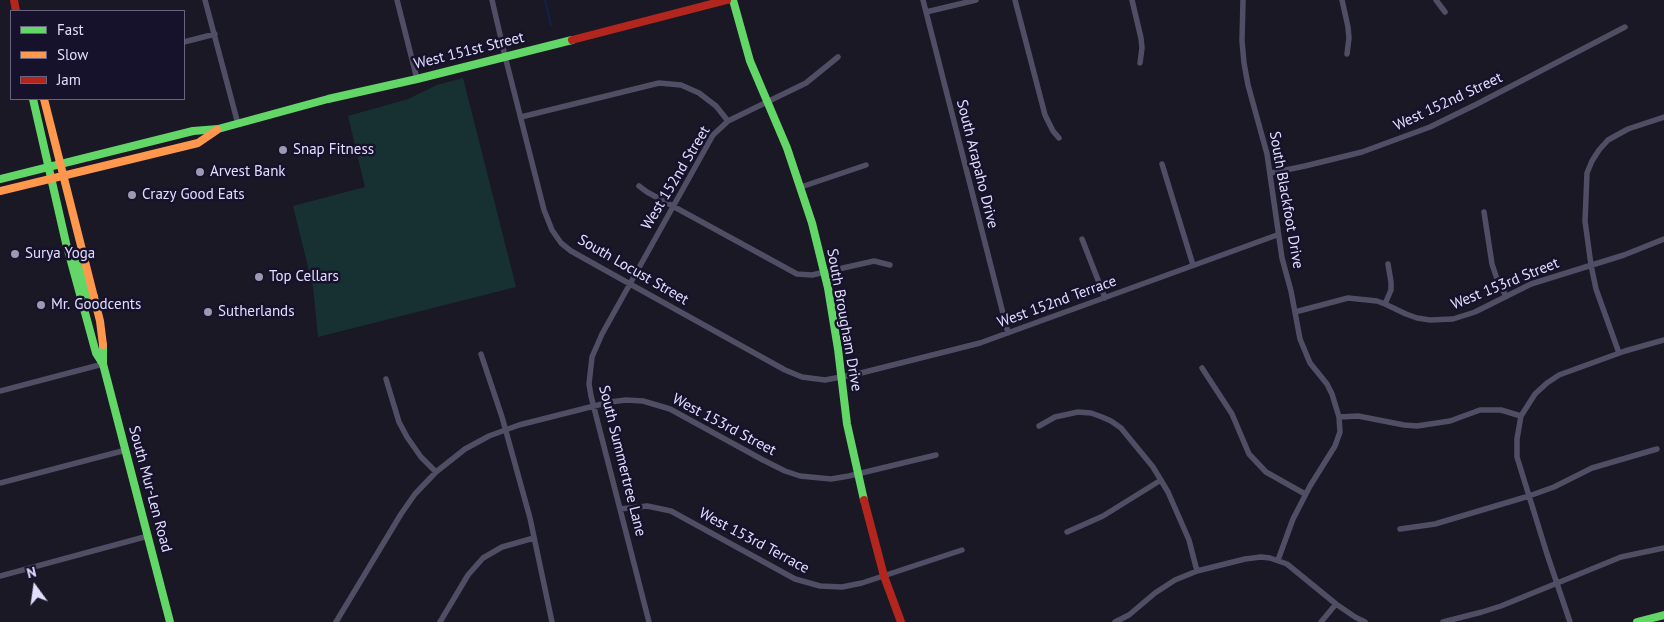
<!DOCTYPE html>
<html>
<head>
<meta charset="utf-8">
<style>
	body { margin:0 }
	#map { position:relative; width:1664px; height:622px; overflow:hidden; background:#1a1825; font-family:"PT Sans",sans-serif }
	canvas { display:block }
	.legend { position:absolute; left:10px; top:10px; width:175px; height:90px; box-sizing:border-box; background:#17122b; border:1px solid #68647f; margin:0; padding:6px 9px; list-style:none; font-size:15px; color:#e2defe }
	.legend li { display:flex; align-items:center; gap:10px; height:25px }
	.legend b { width:25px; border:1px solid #68647f }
	.north { position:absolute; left:10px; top:562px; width:50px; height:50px; -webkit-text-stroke:4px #17122b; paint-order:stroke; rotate:346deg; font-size:14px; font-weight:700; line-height:20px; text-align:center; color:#e2defe }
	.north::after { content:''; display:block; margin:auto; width:18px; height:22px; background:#e2defe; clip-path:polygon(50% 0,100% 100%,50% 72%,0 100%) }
</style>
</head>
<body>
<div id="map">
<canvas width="1664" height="622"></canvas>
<ul class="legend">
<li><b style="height:6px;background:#63d668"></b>Fast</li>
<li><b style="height:6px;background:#ff974d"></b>Slow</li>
<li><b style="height:6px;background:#b3261e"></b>Jam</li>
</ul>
<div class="north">N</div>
</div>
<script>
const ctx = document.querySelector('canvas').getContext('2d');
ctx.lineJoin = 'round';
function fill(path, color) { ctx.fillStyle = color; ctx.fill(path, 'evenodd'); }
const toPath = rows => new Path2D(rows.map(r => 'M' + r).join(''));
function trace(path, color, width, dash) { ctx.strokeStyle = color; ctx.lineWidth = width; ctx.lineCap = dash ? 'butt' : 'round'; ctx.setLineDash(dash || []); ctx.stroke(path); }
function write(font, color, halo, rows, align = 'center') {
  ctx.font = font + ' "PT Sans",sans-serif'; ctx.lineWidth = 5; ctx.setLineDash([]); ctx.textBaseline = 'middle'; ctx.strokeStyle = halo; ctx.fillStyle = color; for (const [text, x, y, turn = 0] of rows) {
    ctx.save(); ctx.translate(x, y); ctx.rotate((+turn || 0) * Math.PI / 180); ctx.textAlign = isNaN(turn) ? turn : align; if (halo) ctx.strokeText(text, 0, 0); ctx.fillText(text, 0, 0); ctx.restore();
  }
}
const green = toPath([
	[463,78,516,287,318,337,313,287,293,206,365,187,348,116,408,99,437,85]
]);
const stream = toPath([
	[545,0,551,25]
]);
const street = toPath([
	[205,0,238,124],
	[397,0,417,79],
	[492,0,505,56,544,210,552,230,561,243,571,251,630,284,785,370,802,377,825,380,857,374,980,343,1277,235],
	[923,0,1008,333],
	[1015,0,1045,115,1053,131,1059,138],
	[1132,0,1141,38,1142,48,1140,63],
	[1243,0,1242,41,1244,63,1248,85,1267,154,1282,258,1291,291,1300,339,1310,363,1327,384,1332,394,1339,417,1340,432,1335,446,1310,486,1293,519,1278,560],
	[1342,0,1348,27,1349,38,1347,54],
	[1436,0,1445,12],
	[926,12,976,0],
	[184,42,215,34],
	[521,117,659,83,681,85,699,93,716,106,728,121],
	[1162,164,1193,265],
	[1271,173,1305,166,1362,152,1430,127,1477,104,1625,27],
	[639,186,647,192,797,274,812,275,874,261,890,265],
	[801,187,866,165],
	[1484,212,1492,264,1497,279,1506,296],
	[1082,239,1105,298],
	[1385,304,1391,290,1391,282,1388,264],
	[1295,312,1348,298,1377,301,1385,304,1406,314,1417,318,1430,320,1453,319,1475,312,1531,284,1624,255,1664,239],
	[1619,353,1596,289,1591,265,1585,221,1587,173,1592,161,1599,150,1608,140,1628,129,1664,117],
	[481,354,502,417,530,518,552,622],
	[1202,368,1232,414,1249,454,1266,472,1305,494],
	[386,379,399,422,407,437,421,457,436,472],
	[0,391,103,364],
	[1339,417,1358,416,1404,425,1417,426,1450,421,1480,410,1501,410,1521,416],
	[1039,426,1055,417,1078,412,1091,413,1102,417,1111,421,1121,428,1153,467,1168,492,1189,540,1197,571],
	[0,483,126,450],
	[620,509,647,506,671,511,795,579,820,586,842,587,862,583,962,550],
	[1400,529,1435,524,1529,496,1554,487,1592,468,1657,449],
	[1067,532,1103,516,1161,480],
	[0,576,148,536],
	[336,622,401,514,415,494,436,472,465,449,489,436,519,425,610,402,626,400,643,401,670,409,763,460,785,471,800,476,831,479,849,476,936,455],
	[440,622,468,575,483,558,502,547,534,538],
	[649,622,591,396,589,384,592,357,602,334,713,135,728,121,806,83,838,57],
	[1115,622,1129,615,1155,593,1175,580,1197,571,1245,559,1261,557,1270,558,1287,564,1336,604,1355,617,1365,622],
	[1321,622,1336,604],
	[1443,622,1482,612,1501,606,1621,557,1664,548],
	[1570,622,1547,554,1517,457,1517,439,1521,416,1535,394,1547,383,1559,375,1625,351,1664,340]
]);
const fast = toPath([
	[733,0,750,61,787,148,812,223,828,288,838,349,847,424,864,500],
	[33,99,66,243,96,353,103,364],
	[0,179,193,131,218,129,328,99,417,79,572,40],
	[72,257,80,269,86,294,94,297],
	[103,345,103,364,170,622],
	[1637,622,1664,615]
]);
const slow = toPath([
	[44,99,100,321,103,345],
	[0,191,198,143,217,130]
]);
const jam = toPath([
	[14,0,16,11],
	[572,40,727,0],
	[864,500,884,576,901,622]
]);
const markers = [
	[283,150,5,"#9c99b2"],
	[200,172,5,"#9c99b2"],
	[132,195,5,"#9c99b2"],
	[15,254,5,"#9c99b2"],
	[259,277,5,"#9c99b2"],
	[41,305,5,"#9c99b2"],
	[208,312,5,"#9c99b2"]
];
const streetNames = [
	["West 151st Street",469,51,-14],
	["West 152nd Street",1448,102,-25],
	["South Arapaho Drive",977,164,76],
	["West 152nd Street",676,178,-59],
	["South Blackfoot Drive",1286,200,80],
	["South Locust Street",633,270,30],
	["West 153rd Street",1505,284,-22],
	["West 152nd Terrace",1057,302,-20],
	["South Brougham Drive",844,320,80],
	["West 153rd Street",724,425,28],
	["South Summertree Lane",622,461,76],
	["South Mur-Len Road",150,489,75],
	["West 153rd Terrace",754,541,28]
];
const poiNames = [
	["Snap Fitness",293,150],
	["Arvest Bank",210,172],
	["Crazy Good Eats",142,195],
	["Surya Yoga",25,254],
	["Top Cellars",269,277],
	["Mr. Goodcents",51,305],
	["Sutherlands",218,312]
];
fill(green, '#173133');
trace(stream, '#102349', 2);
trace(street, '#4f4e65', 5.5);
trace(fast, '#63d668', 8);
trace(slow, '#ff974d', 8);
trace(jam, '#b3261e', 8);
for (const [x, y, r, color] of markers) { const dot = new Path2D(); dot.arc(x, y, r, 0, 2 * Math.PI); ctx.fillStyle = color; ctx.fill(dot); trace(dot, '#17122b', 2); }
write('15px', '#e2defe', '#17122b', streetNames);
write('15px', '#e2defe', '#17122b', poiNames, 'left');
</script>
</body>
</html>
